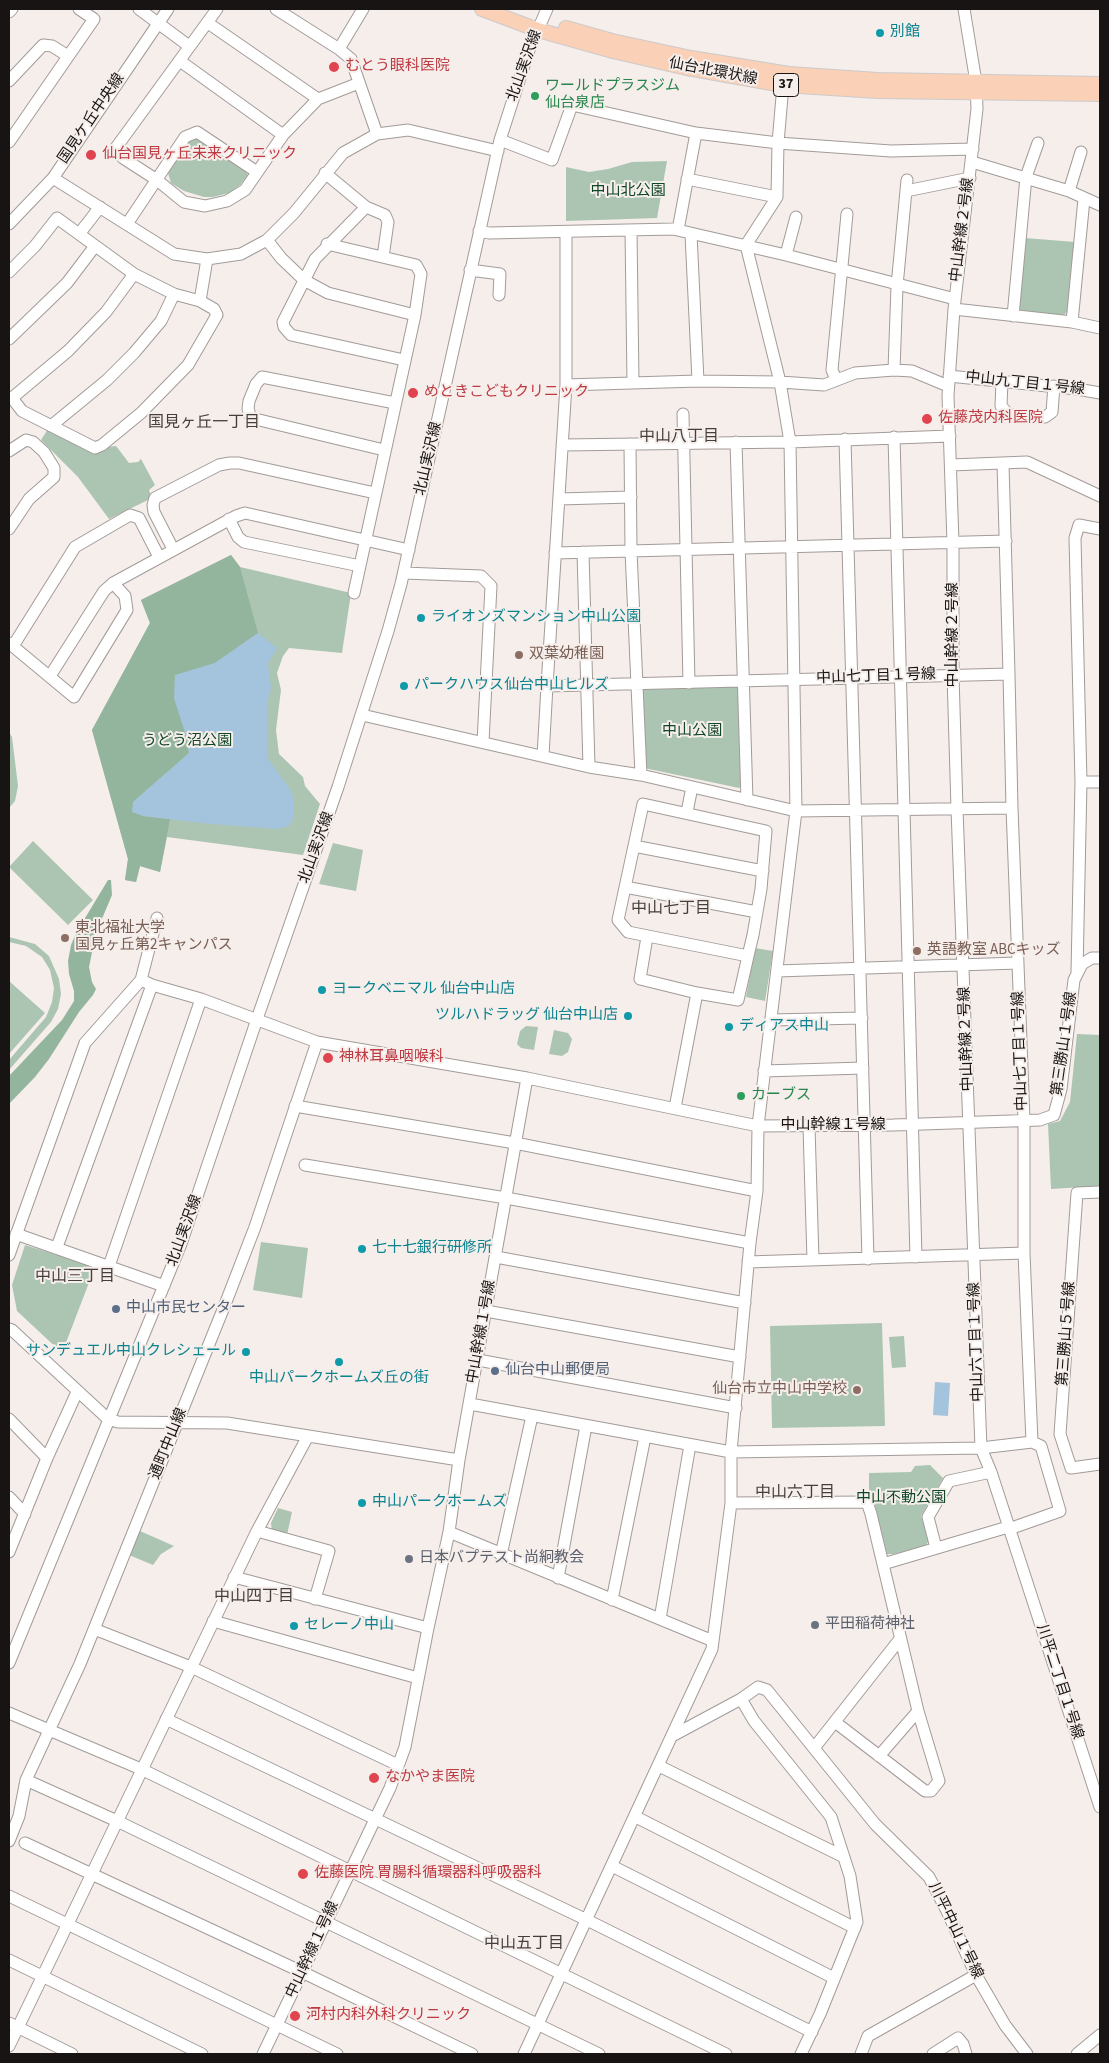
<!DOCTYPE html>
<html>
<head>
<meta charset="utf-8">
<style>
	body { margin:0 }
	#map { position:relative; width:1109px; height:2063px; overflow:hidden; background:#f6eeeb; font-family:"Source Sans 3",sans-serif }
	canvas { display:block }
	.frame { position:absolute; inset:0; border:10px solid #171413; pointer-events:none }
</style>
</head>
<body>
<div id="map">
<canvas width="1109" height="2063"></canvas>
<div class="frame"></div>
</div>
<script>
const ctx = document.querySelector('canvas').getContext('2d');
ctx.lineJoin = 'round';
function fill(path, color) { ctx.fillStyle = color; ctx.fill(path, 'evenodd'); }
const toPath = rows => new Path2D(rows.map(r => 'M' + r).join(''));
function trace(path, color, width, dash) { ctx.strokeStyle = color; ctx.lineWidth = width; ctx.lineCap = dash ? 'butt' : 'round'; ctx.setLineDash(dash || []); ctx.stroke(path); }
function write(font, color, halo, rows, align = 'center') {
  ctx.font = font + ' "Source Sans 3","Noto Sans JP",sans-serif'; ctx.lineWidth = 4; ctx.setLineDash([]); ctx.textBaseline = 'middle'; ctx.strokeStyle = halo; ctx.fillStyle = color; for (const [text, x, y, turn = 0] of rows) {
    ctx.save(); ctx.translate(x, y); ctx.rotate((+turn || 0) * Math.PI / 180); ctx.textAlign = isNaN(turn) ? turn : align; if (halo) ctx.strokeText(text, 0, 0); ctx.fillText(text, 0, 0); ctx.restore();
  }
}
const green = toPath([
	[197,137,243,168,248,175,240,185,229,193,213,197,204,197,184,191,171,183,168,173,190,139],
	[667,161,657,218,566,221,566,167,589,172,608,169,632,162],
	[1025,238,1075,242,1068,311,1064,315,1020,311,1016,305],
	[48,429,107,447,116,446,129,463,138,462,141,459,155,485,149,490,152,498,109,519,78,477,41,440],
	[231,555,240,567,351,593,342,653,289,648,283,656,277,673,281,690,276,730,279,754,303,777,305,786,320,804,303,855,167,837,160,872,140,866,136,882,125,880,128,859,92,730,150,623,141,600],
	[737,685,739,688,741,786,739,788,644,768,640,690,643,687],
	[9,732,12,737,18,786,15,801,9,808],
	[33,841,93,900,68,925,9,867],
	[333,843,363,850,356,891,319,884],
	[9,937,35,944,49,956,59,979,61,994,58,1009,51,1022,9,1070,9,1060,46,1017,52,1002,54,988,50,970,42,957,26,946,9,942],
	[755,948,773,951,765,1001,746,997],
	[9,981,45,1013,9,1054],
	[526,1026,538,1027,534,1050,521,1048,517,1044,520,1031],
	[554,1030,568,1033,572,1039,568,1052,562,1056,549,1054],
	[1077,1034,1100,1035,1100,1186,1051,1189,1048,1124,1060,1121,1070,1102],
	[261,1242,308,1248,302,1298,253,1290],
	[25,1245,95,1267,62,1353,17,1311,12,1285],
	[882,1323,885,1426,772,1428,770,1326],
	[904,1336,906,1367,892,1368,889,1337],
	[930,1465,943,1478,921,1516,929,1541,925,1546,894,1554,887,1554,872,1494,869,1490,869,1473,911,1472,915,1466],
	[278,1508,292,1512,287,1535,272,1531,271,1523],
	[140,1531,174,1546,161,1554,153,1565,129,1555]
]);
const forest = toPath([
	[231,555,240,567,258,633,215,663,175,676,189,753,133,802,143,816,170,819,160,872,140,866,136,882,125,880,128,859,92,730,150,623,141,600],
	[108,880,111,880,112,895,96,933,89,967,92,982,96,989,93,995,79,1012,49,1059,35,1077,9,1104,9,1076,62,1020,74,1001,74,991,69,974,68,961,71,945,76,933]
]);
const water = toPath([
	[258,633,277,648,268,664,271,688,267,704,267,757,291,791,294,800,294,817,289,826,278,829,211,824,143,816,132,812,133,802,189,753,187,739,174,698,175,675,215,663],
	[935,1382,950,1383,948,1416,933,1415]
]);
const minor = toPath([
	[139,9,189,46],
	[217,9,115,149,123,158,157,180,184,202,205,206,227,201,245,190,283,135,318,99,359,83],
	[276,9,339,49,351,59,377,134],
	[964,9,976,82,977,109,954,309,948,396,953,543,953,675,957,809,981,1448,991,1472,1100,1807],
	[9,12,12,9],
	[208,23,318,99],
	[339,49,363,9],
	[180,61,283,135],
	[9,81,43,45,52,46,68,56],
	[500,140,552,160,572,105,696,133,778,143,891,151,973,149],
	[9,142,94,19,79,9],
	[972,162,1069,191,1100,205],
	[325,173,366,207,385,215,388,222,383,257],
	[53,178,174,254,207,259,241,254,267,240,294,213,343,153,377,134,408,130,498,151],
	[687,179,777,197],
	[906,191,970,178],
	[1069,191,1081,152],
	[366,207,315,259,283,322,284,327,291,335,404,360],
	[9,224,53,178,168,9],
	[127,224,185,137,197,132,257,172],
	[631,230,633,383],
	[678,230,696,133],
	[479,231,489,233,673,229,786,255,955,299],
	[79,234,100,207],
	[691,234,698,381],
	[267,240,281,258,304,280,328,293,415,315],
	[327,244,416,265,421,274,415,315,354,593],
	[786,255,796,217],
	[470,270,500,274,499,295],
	[9,272,35,246,57,218,134,274,174,294,200,301,214,309,217,315,188,365,141,413,102,445,95,448,22,411,12,398,68,351,106,312,134,274],
	[200,301,207,259],
	[954,309,1072,322,1100,328],
	[1013,316,1026,177,1038,143],
	[1072,322,1084,199],
	[9,339,67,283,95,246],
	[894,370,897,286,907,180],
	[949,376,1077,389,1100,393],
	[836,379,832,370,847,214],
	[1002,381,1001,406,1009,415,1045,417,1052,412,1054,386],
	[566,385,698,381,780,382,824,385,855,373,894,370,912,371,948,386],
	[683,414,689,683],
	[51,426,107,380,134,353,161,321,174,294],
	[894,437,916,1257],
	[845,439,868,1259],
	[736,442,747,800],
	[630,444,631,551,641,775],
	[562,445,790,442,950,436],
	[384,450,251,418,248,409,249,401,256,384,262,377,395,403],
	[9,451,26,440,33,442,44,452,54,468,54,477,29,499,9,529],
	[1003,464,1009,674],
	[951,465,1027,462,1100,496],
	[559,499,631,497],
	[229,519,238,537,244,542,360,566],
	[173,549,154,512,153,505,155,498,219,465,230,463,239,463,375,493],
	[583,552,589,767],
	[555,553,1006,541],
	[404,573,481,576,491,586,483,742],
	[9,643,74,697,127,610,125,596,113,583],
	[13,646,75,547,130,515,139,518,159,557],
	[50,676,104,591,113,583,236,516,245,513,409,550],
	[547,686,566,385,566,232],
	[362,715,589,767,641,775,796,811,1012,808],
	[543,756,547,686,1009,674,1012,808,1024,1120,1024,1253,1032,1442],
	[1081,782,1100,782],
	[687,812,692,787],
	[634,846,763,871],
	[625,887,757,912],
	[157,918,141,980,152,985,201,999,317,1042,527,1078],
	[647,937,640,979,697,993,738,1000,748,956,753,935,761,889,766,831,643,804,618,920,628,932,748,956],
	[777,971,1018,963],
	[1077,972,1081,782,1075,538,1079,525,1100,529],
	[771,1020,862,1018],
	[764,1071,863,1068],
	[295,1106,515,1143,757,1191],
	[675,1108,697,993],
	[809,1127,813,1260],
	[305,1165,506,1198,750,1243],
	[1100,1192,1077,1193,1060,1434,1071,1468,1100,1464],
	[16,1234,164,1286],
	[57,1247,152,985],
	[9,1255,85,1043,141,980],
	[496,1257,745,1303],
	[748,1262,1024,1253],
	[109,1266,201,999],
	[486,1311,740,1357],
	[9,1329,12,1330,108,1419,118,1422,227,1423,459,1460],
	[478,1360,736,1408],
	[470,1404,731,1452,981,1448,1032,1442,1041,1446,1060,1511,1009,1529],
	[9,1419,47,1458],
	[9,1497,25,1514],
	[731,1503,867,1502,871,1514,918,1711,939,1781,931,1791,925,1791,835,1722],
	[257,1531,329,1551,315,1599],
	[449,1532,713,1641],
	[936,1548,928,1517,949,1481,991,1472],
	[9,1552,47,1458,77,1392],
	[501,1555,532,1416],
	[883,1564,1008,1527],
	[234,1577,428,1628],
	[558,1578,586,1426],
	[612,1600,645,1437],
	[660,1619,690,1445],
	[213,1621,418,1678],
	[94,1629,191,1667,398,1765],
	[9,1663,181,1244,257,1019,338,787,388,631,401,584,500,140,529,50,547,9],
	[741,1699,758,1687,767,1690,875,1824,929,1877,947,1911,976,1975,1005,2025,1027,2054],
	[9,1713,141,1769,726,2054],
	[166,1719,587,1920,812,2032],
	[674,1735,741,1699,754,1721,831,1817,850,1876,857,1922,820,2014,801,2054],
	[814,1748,900,1639],
	[879,1756,918,1711],
	[659,1766,844,1857],
	[26,1780,117,1821,599,2054],
	[636,1817,855,1928],
	[9,1841,19,1816,26,1780,80,1664,226,1302,255,1227,317,1042],
	[25,1843,302,1972,472,2054],
	[612,1866,834,1978],
	[9,1896,337,2054],
	[9,1960,202,2054],
	[9,2023,72,2054],
	[9,2046,257,1531,308,1436],
	[263,2054,390,1788,405,1747,428,1628,449,1532,459,1460,527,1078,758,1126,893,1125,1040,1120,1054,1115,1061,1089,1074,980,1082,964,1092,958,1100,958],
	[524,2054,712,1649,731,1503,731,1452,750,1243,757,1191,758,1126,796,811,790,442,780,382,746,245,777,197,778,143,783,85],
	[861,2054,868,2036,976,1975],
	[933,2054,958,2038,963,2044,966,2054],
	[1077,2054,1100,2035]
]);
const major = toPath([
	[482,9,538,30,613,51,687,68,783,85,878,91,1100,94],
	[566,28,612,41,691,58,789,74,878,80,1100,84]
]);
const markers = [
	[880,33,5,"#0f9aa8"],
	[334,67,6,"#e0444e"],
	[535,96,5,"#2e9e5b"],
	[91,155,6,"#e0444e"],
	[413,393,6,"#e0444e"],
	[927,419,6,"#e0444e"],
	[421,618,5,"#0f9aa8"],
	[519,655,5,"#8d6e63"],
	[404,686,5,"#0f9aa8"],
	[65,938,5,"#8d6e63"],
	[917,951,5,"#8d6e63"],
	[322,990,5,"#0f9aa8"],
	[628,1016,5,"#0f9aa8"],
	[729,1027,5,"#0f9aa8"],
	[328,1058,6,"#e0444e"],
	[741,1096,5,"#2e9e5b"],
	[362,1249,5,"#0f9aa8"],
	[116,1309,5,"#5c6f8a"],
	[246,1352,5,"#0f9aa8"],
	[339,1362,5,"#0f9aa8"],
	[495,1371,5,"#5c6f8a"],
	[857,1390,5,"#8d6e63"],
	[362,1503,5,"#0f9aa8"],
	[409,1559,5,"#6b7280"],
	[815,1625,5,"#6b7280"],
	[294,1626,5,"#0f9aa8"],
	[374,1778,6,"#e0444e"],
	[303,1874,6,"#e0444e"],
	[295,2016,6,"#e0444e"]
];
const shields = [
	[786,85,25]
];
const shieldNames = [
	["37",786,85]
];
const cultureNames = [
	["別館",890,33],
	["ライオンズマンション中山公園",431,618],
	["パークハウス仙台中山ヒルズ",414,686],
	["ヨークベニマル 仙台中山店",332,990],
	["ツルハドラッグ 仙台中山店",618,1016,"right"],
	["ディアス中山",739,1027],
	["七十七銀行研修所",372,1249],
	["サンデュエル中山クレシェール",236,1352,"right"],
	["中山パークホームズ丘の街",339,1379,"center"],
	["中山パークホームズ",372,1503],
	["セレーノ中山",304,1626]
];
const streetNames = [
	["北山実沢線",525,66,-70],
	["仙台北環状線",713,72,11],
	["国見ケ丘中央線",92,119,-56],
	["中山幹線２号線",963,230,-83],
	["中山九丁目１号線",1025,384,6],
	["北山実沢線",429,459,-77],
	["中山幹線２号線",954,635,-90],
	["中山七丁目１号線",876,677,-2],
	["北山実沢線",317,848,-70],
	["中山幹線２号線",967,1039,-92],
	["第三勝山１号線",1065,1044,-82],
	["中山七丁目１号線",1021,1051,-92],
	["中山幹線１号線",833,1126],
	["北山実沢線",185,1231,-70],
	["中山幹線１号線",482,1332,-80],
	["第三勝山５号線",1067,1334,-86],
	["中山六丁目１号線",977,1342,-92],
	["通町中山線",169,1444,-68],
	["川平二丁目１号線",1059,1682,72],
	["川平中山１号線",955,1931,64],
	["中山幹線１号線",313,1950,-65]
];
const healthNames = [
	["むとう眼科医院",345,67],
	["仙台国見ヶ丘未来クリニック",102,155],
	["めときこどもクリニック",424,393],
	["佐藤茂内科医院",938,419],
	["神林耳鼻咽喉科",339,1058],
	["なかやま医院",385,1778],
	["佐藤医院 胃腸科循環器科呼吸器科",314,1874],
	["河村内科外科クリニック",306,2016]
];
const leisureNames = [
	["ワールドプラスジム",545,87],
	["仙台泉店",545,104],
	["カーブス",751,1096]
];
const parkNames = [
	["中山北公園",628,192],
	["中山公園",692,732],
	["うどう沼公園",187,742],
	["中山不動公園",901,1499]
];
const educationNames = [
	["双葉幼稚園",529,655],
	["東北福祉大学",75,929],
	["国見ヶ丘第2キャンパス",75,946],
	["英語教室 ABCキッズ",927,951],
	["仙台市立中山中学校",847,1390,"right"]
];
const serviceNames = [
	["中山市民センター",126,1309],
	["仙台中山郵便局",505,1371]
];
const worshipNames = [
	["日本バプテスト尚絅教会",419,1559],
	["平田稲荷神社",825,1625]
];
const neighbourhoodNames = [
	["国見ヶ丘一丁目",204,423],
	["中山八丁目",679,437],
	["中山七丁目",671,909],
	["中山三丁目",75,1277],
	["中山六丁目",795,1493],
	["中山四丁目",254,1597],
	["中山五丁目",524,1944]
];
fill(green, '#acc5b2');
fill(forest, '#94b59d');
fill(water, '#a3c4dc');
trace(minor, '#a29b98', 13);
trace(major, '#cccbcb', 16);
trace(minor, '#fff', 11);
trace(major, '#fad0b6', 14);
for (const [x, y, r, color] of markers) { const dot = new Path2D(); dot.arc(x, y, r, 0, 2 * Math.PI); ctx.fillStyle = color; ctx.fill(dot); trace(dot, '#f6eeeb', 2); }
for (const [x, y, w] of shields) { const box = new Path2D(); box.roundRect(x - w / 2, y - 11.5, w, 23, 4); ctx.fillStyle = '#f6eeeb'; ctx.fill(box); trace(box, '#171413', 1); }
write('bold 14px', '#171413', null, shieldNames);
write('15px', '#0d838f', '#f6eeeb', cultureNames, 'left');
write('15px', '#171413', '#f6eeeb', streetNames);
write('15px', '#be3a42', '#f6eeeb', healthNames, 'left');
write('15px', '#27864d', '#f6eeeb', leisureNames, 'left');
write('15px', '#0e4626', '#f6eeeb', parkNames);
write('15px', '#785e54', '#f6eeeb', educationNames, 'left');
write('15px', '#4e5e75', '#f6eeeb', serviceNames, 'left');
write('15px', '#5b616d', '#f6eeeb', worshipNames, 'left');
write('16px', '#453f3c', '#f6eeeb', neighbourhoodNames);
</script>
</body>
</html>
